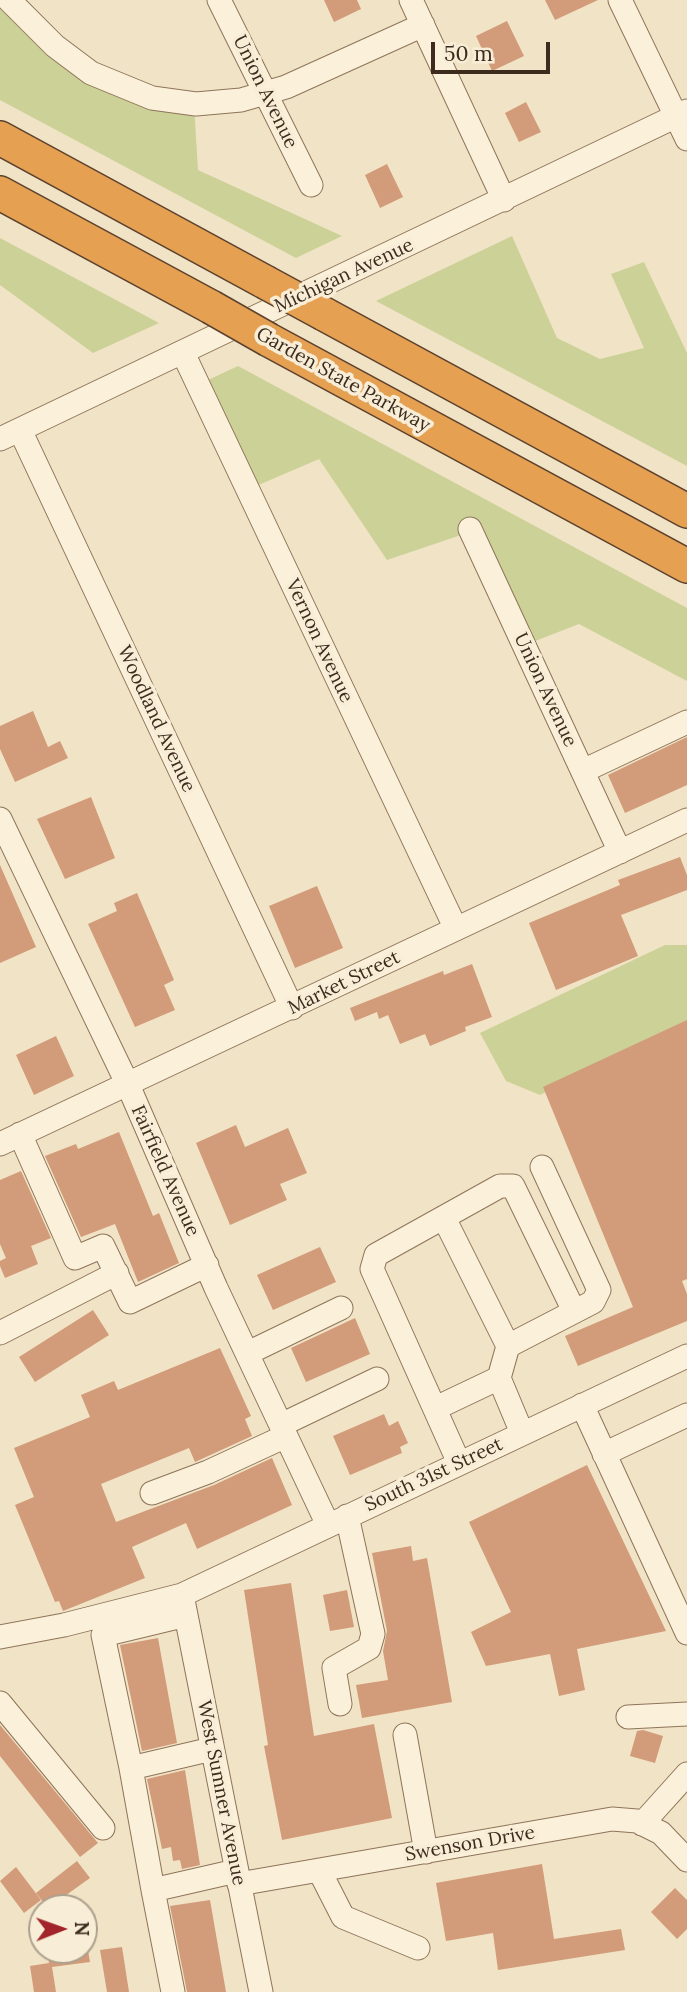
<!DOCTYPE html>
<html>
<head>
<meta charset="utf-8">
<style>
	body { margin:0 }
	#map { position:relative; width:687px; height:1992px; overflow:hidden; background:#f1e3c5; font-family:Lora,serif }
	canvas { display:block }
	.north { position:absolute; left:28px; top:1894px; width:70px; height:70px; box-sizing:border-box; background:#f8edd6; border:2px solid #ada08c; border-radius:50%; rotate:89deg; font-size:19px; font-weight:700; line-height:28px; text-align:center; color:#3d2c1e }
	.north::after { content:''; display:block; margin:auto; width:24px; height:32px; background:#a1252a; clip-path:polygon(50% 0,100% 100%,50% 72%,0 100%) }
	.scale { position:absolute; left:431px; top:42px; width:119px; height:32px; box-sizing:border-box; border:4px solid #3d2c1e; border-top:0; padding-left:9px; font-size:21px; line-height:24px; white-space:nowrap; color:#3d2c1e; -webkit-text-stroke:5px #f8edd6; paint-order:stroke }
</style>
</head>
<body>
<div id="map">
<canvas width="687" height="1992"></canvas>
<div class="north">N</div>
<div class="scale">50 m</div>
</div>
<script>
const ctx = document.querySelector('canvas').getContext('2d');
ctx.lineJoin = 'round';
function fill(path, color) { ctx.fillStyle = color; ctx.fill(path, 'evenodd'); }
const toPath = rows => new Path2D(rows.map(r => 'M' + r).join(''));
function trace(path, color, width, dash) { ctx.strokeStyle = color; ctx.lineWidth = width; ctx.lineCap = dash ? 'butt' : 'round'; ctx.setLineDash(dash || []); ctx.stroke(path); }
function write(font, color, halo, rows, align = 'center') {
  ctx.font = font + ' Lora,serif'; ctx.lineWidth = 7; ctx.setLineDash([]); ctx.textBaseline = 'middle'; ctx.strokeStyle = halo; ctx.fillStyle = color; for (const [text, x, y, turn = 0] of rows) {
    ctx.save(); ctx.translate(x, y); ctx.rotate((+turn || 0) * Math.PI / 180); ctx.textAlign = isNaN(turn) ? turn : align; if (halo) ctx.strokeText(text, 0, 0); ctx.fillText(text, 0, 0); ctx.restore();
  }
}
const green = toPath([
	[0,0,83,77,194,105,198,170,342,236,296,258,0,100],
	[512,236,557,338,600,359,644,348,611,274,644,262,687,353,687,466,376,301],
	[0,238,159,323,93,353,0,285],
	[238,366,687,608,687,681,579,624,525,645,464,534,387,560,319,459,247,490,193,387],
	[665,945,687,945,687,1023,540,1095,506,1081,480,1033]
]);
const building = toPath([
	[324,0,357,0,361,9,334,22],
	[545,0,598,0,555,20],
	[507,21,524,56,492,71,476,36],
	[526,102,541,132,519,142,505,113],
	[387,164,403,197,380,208,365,175],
	[33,711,48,747,60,741,68,758,15,782,0,749,0,726],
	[687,737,687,785,625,813,608,775],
	[91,797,115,858,65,879,37,819],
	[680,857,687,875,687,890,621,915,638,956,556,990,529,923,620,885,618,880],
	[0,865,36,947,0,963],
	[317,886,343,948,295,968,269,906],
	[137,893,174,980,164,985,175,1010,135,1027,88,924,117,911,114,903],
	[472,964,492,1017,465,1027,466,1031,430,1046,425,1034,400,1044,388,1015,379,1019,377,1012,355,1021,350,1008,443,971,444,975],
	[687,1020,687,1279,682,1281,687,1294,687,1321,578,1366,565,1336,633,1307,543,1087],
	[56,1036,74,1076,34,1095,16,1055],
	[236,1125,245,1147,288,1128,307,1173,280,1184,287,1200,230,1225,196,1143],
	[119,1132,153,1216,159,1213,179,1263,138,1282,115,1224,81,1237,45,1156,76,1144,78,1149],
	[21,1171,51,1238,31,1246,38,1264,5,1278,0,1266,0,1261,6,1258,0,1244,0,1180],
	[320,1247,336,1282,273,1310,257,1275],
	[93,1310,109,1335,35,1382,19,1357],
	[355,1318,370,1354,306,1382,291,1348],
	[220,1348,251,1416,245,1419,252,1436,195,1462,189,1448,101,1484,116,1522,214,1485,272,1458,292,1505,197,1549,186,1523,132,1547,145,1578,63,1611,59,1601,55,1602,15,1505,34,1497,14,1448,90,1417,81,1395,114,1381,118,1390],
	[384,1414,389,1426,398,1421,408,1443,400,1447,402,1453,350,1475,333,1436],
	[587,1465,666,1631,577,1649,585,1690,559,1696,550,1654,486,1666,471,1632,511,1612,469,1522],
	[411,1546,413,1561,427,1558,452,1702,362,1718,356,1685,388,1680,383,1651,387,1631,372,1553],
	[291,1583,314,1736,374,1724,392,1818,282,1840,264,1746,268,1745,244,1590],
	[347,1590,354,1627,330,1631,323,1595],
	[158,1638,177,1743,142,1751,120,1645],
	[0,1725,98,1843,80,1857,0,1756],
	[643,1730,663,1736,655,1763,630,1756,637,1731],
	[185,1770,200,1865,182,1869,180,1860,173,1861,171,1847,162,1849,147,1779],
	[77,1861,90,1878,48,1908,36,1893],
	[542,1864,554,1939,621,1929,625,1950,498,1970,493,1933,446,1941,436,1883],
	[16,1867,41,1900,24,1913,0,1881],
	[675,1888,687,1900,687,1929,677,1939,651,1912],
	[210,1900,226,1992,187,1992,170,1906],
	[122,1947,129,1992,107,1992,100,1950],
	[47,1950,88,1950,90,1962,52,1967,56,1992,34,1992,30,1966,49,1963]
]);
const minor = toPath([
	[9,0,55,46,91,73,152,98,196,104,241,100,286,87,423,25],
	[219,0,311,185],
	[411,0,504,200],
	[620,0,687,139],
	[183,353,456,929],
	[20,430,292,1008],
	[0,439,687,111],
	[470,529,620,852],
	[583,771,687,722],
	[0,819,128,1085,216,1288,328,1525],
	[20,1134,75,1258,103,1246,130,1302,207,1265],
	[0,1144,687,820],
	[444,1218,508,1346,499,1378,522,1433],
	[0,1333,117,1273],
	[508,1346,593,1302,599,1290,542,1167],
	[248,1353,341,1308],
	[582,1405,687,1633],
	[436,1408,499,1378],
	[281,1425,377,1379],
	[604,1454,687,1415],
	[459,1463,372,1269,376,1255,500,1186,513,1186,574,1311],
	[152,1493,208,1472,286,1436],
	[182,1595,261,1992],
	[0,1637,64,1625,182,1595,687,1356],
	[0,1703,103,1828],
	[340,1704,334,1668,369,1648,373,1634,347,1516],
	[628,1717,687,1714],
	[405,1735,426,1852],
	[131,1768,103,1635,186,1615],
	[642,1824,687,1774],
	[319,1870,343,1917,418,1948],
	[239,1884,612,1819,637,1821,661,1833,687,1860],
	[153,1890,131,1768,212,1749],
	[173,1992,153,1890,236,1871]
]);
const highway = toPath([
	[0,138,265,282],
	[0,193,211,307],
	[324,314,687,511],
	[269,340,687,566]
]);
const highwayBridge = toPath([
	[265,282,324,314],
	[211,307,269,340]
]);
const streetNames = [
	["Union Avenue",265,92,64],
	["Michigan Avenue",344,276,-25],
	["Garden State Parkway",343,380,29],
	["Vernon Avenue",319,641,65],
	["Union Avenue",545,690,65],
	["Woodland Avenue",156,719,65],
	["Market Street",344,983,-26],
	["Fairfield Avenue",165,1171,66],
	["South 31st Street",434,1475,-25],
	["West Sumner Avenue",221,1793,79],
	["Swenson Drive",470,1844,-10]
];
fill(green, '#ccd198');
fill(building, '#d29b79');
trace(minor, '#8e745a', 25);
trace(highway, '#5c422e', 36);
trace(minor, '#fbf0da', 23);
trace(highway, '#e5a052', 33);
trace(highwayBridge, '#5c422e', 36, []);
trace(highwayBridge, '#e5a052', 33);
write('19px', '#3d2c1e', '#f8edd6', streetNames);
</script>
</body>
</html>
